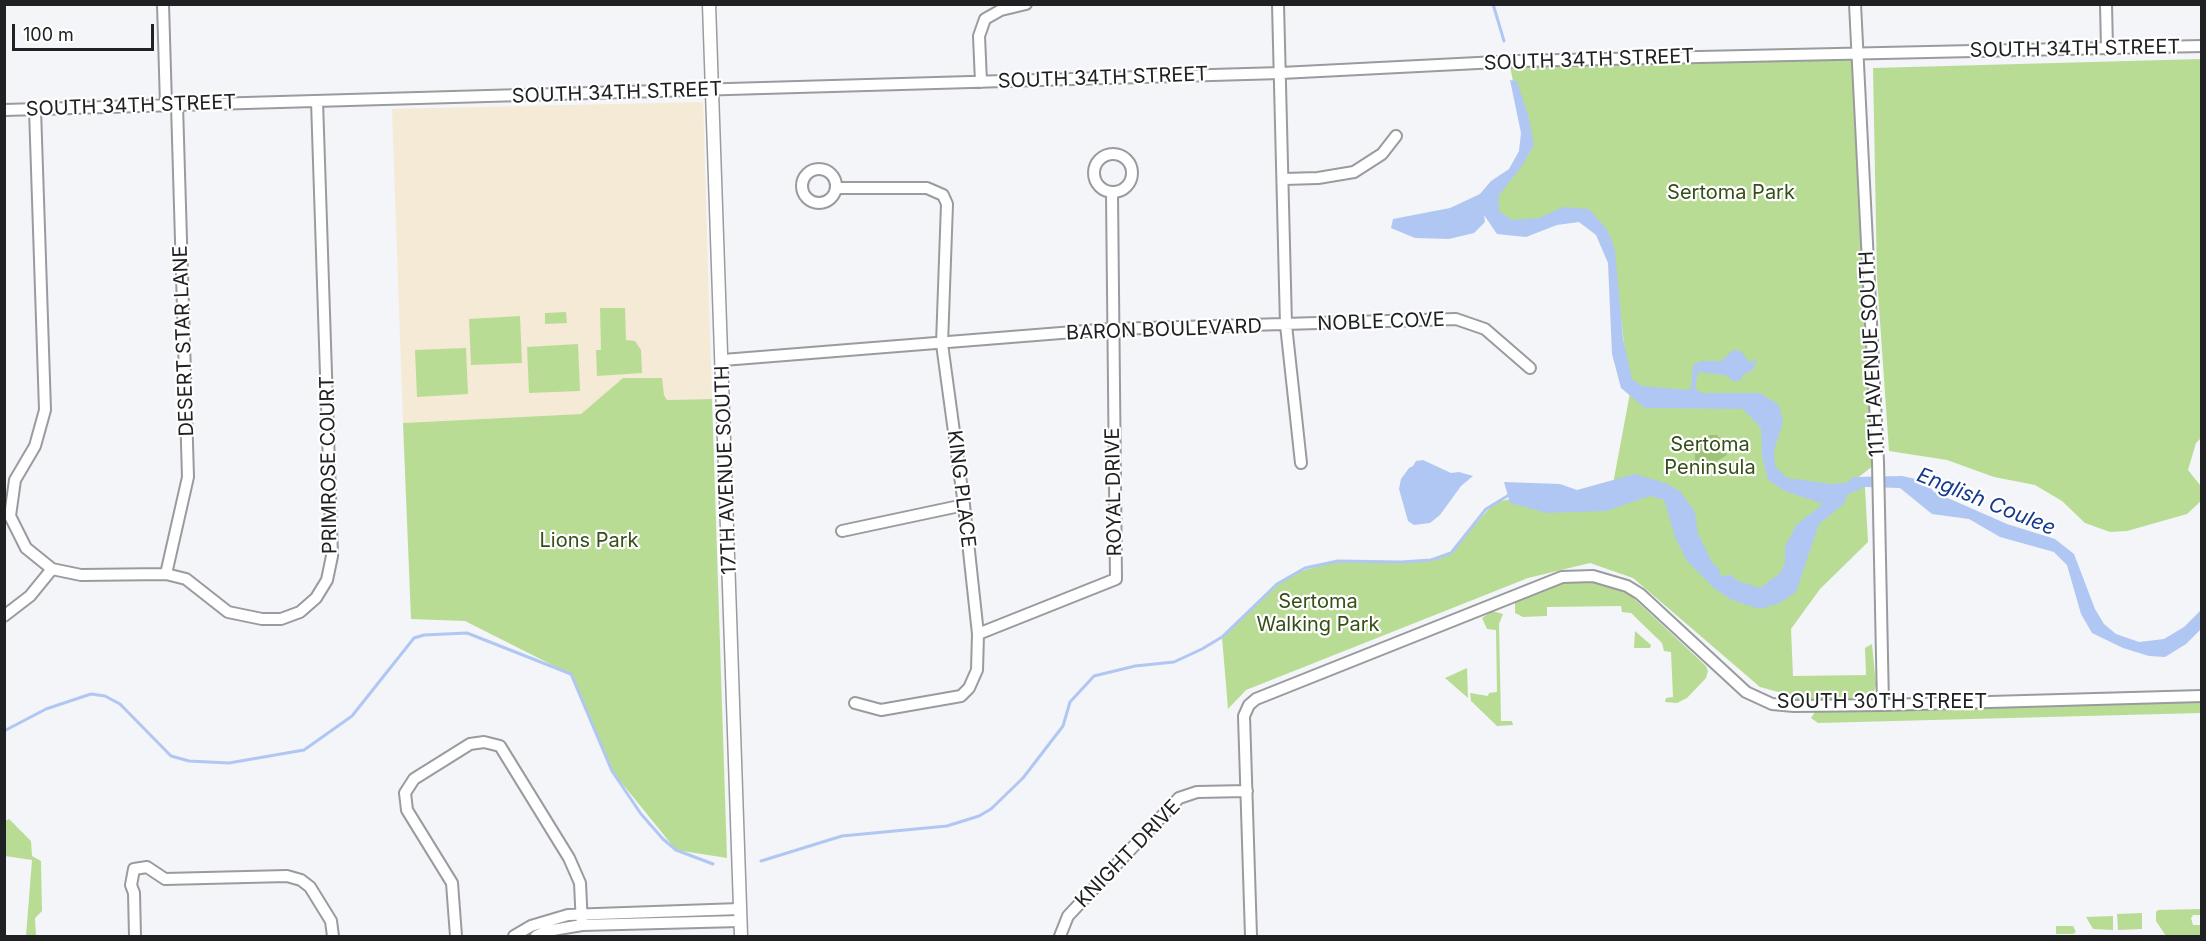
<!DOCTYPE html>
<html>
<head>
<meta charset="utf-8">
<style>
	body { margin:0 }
	#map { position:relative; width:2206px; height:941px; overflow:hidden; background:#f3f5f8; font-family:Inter,sans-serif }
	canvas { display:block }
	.frame { position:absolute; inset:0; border:6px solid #202122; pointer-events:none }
	.scale { position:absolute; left:12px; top:24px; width:142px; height:27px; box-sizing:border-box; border:3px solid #202122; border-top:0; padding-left:8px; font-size:18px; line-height:21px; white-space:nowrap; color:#202122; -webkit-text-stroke:4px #fff; paint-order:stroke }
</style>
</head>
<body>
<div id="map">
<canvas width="2206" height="941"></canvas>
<div class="frame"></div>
<div class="scale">100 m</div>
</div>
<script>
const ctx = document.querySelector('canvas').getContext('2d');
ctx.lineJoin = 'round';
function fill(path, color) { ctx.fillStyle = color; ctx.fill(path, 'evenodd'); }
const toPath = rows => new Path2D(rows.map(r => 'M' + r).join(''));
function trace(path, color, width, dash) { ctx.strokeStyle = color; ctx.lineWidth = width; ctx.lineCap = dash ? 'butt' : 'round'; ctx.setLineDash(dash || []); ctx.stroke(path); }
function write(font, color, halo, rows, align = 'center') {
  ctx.font = font + ' Inter,sans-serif'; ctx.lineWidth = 4.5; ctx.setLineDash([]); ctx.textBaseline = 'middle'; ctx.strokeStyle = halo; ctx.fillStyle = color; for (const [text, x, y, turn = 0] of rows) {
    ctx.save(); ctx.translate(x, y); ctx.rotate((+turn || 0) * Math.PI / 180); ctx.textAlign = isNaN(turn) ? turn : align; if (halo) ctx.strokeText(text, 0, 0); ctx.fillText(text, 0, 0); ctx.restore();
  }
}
const education = toPath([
	[703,102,712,399,667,400,664,395,623,378,581,414,403,423,392,109]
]);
const green = toPath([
	[1857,53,1878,462,1842,490,1865,487,1868,542,1820,589,1791,629,1793,676,1866,675,1865,648,1872,644,1876,685,1873,696,1870,699,1793,701,1793,696,1760,687,1633,578,1590,563,1528,578,1246,690,1228,709,1222,637,1281,582,1301,571,1338,561,1401,562,1431,560,1451,552,1494,503,1545,490,1610,500,1630,393,1614,261,1586,217,1503,230,1486,206,1517,166,1524,138,1510,66],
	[2201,59,2202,437,2196,443,2188,470,2200,485,2201,501,2187,514,2127,531,2110,532,2085,523,2062,501,2035,485,1994,477,1947,460,1889,451,1877,278,1873,68],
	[600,308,625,308,626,340,635,341,641,350,642,373,597,376,596,350,601,350],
	[566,312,567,323,545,324,545,313],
	[520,316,522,363,471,365,469,319],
	[578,344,580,391,529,393,527,347],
	[466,348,468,394,417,397,415,350],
	[623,378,662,378,664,395,667,400,712,399,727,858,676,850,612,771,570,674,465,621,411,619,403,423,581,414],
	[1586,581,1611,585,1627,592,1706,666,1708,671,1706,678,1687,698,1677,703,1665,702,1666,698,1673,697,1671,652,1664,651,1662,643,1631,613,1622,612,1621,606,1547,607,1547,616,1523,617,1515,613,1515,602,1559,584],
	[1492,611,1503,614,1499,624,1501,721,1512,721,1513,725,1497,726,1471,701,1470,693,1488,696,1489,693,1497,692,1496,630,1487,629,1482,618],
	[1635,631,1651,645,1650,648,1634,648],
	[1467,668,1468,698,1445,678],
	[2202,699,2201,713,1818,723,1811,718,1815,712,1821,710],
	[9,819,31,841,32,856,41,861,42,911,35,918,36,936,26,936,32,860,5,856,5,821],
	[2201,909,2201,915,2193,915,2191,918,2193,925,2201,925,2201,936,2166,936,2156,921,2156,912,2158,910],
	[2142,913,2142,929,2118,930,2117,914],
	[2113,916,2113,930,2093,929,2086,917],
	[2056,926,2073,926,2076,932,2073,934,2056,934]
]);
const forest = toPath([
	[1710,435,1717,435,1723,442,1727,455,1702,470,1695,461,1695,443]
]);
const water = toPath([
	[1510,80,1517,81,1529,118,1534,145,1522,166,1499,195,1499,211,1512,220,1539,218,1563,207,1589,209,1608,231,1615,250,1623,338,1632,379,1642,386,1687,390,1691,387,1693,365,1701,361,1721,361,1733,350,1741,351,1749,362,1757,360,1753,370,1742,375,1742,379,1735,382,1725,375,1698,372,1695,388,1701,393,1760,393,1779,405,1783,422,1774,451,1775,466,1787,478,1832,484,1846,483,1853,477,1902,476,1925,481,1934,492,2007,524,2055,539,2074,554,2095,609,2104,624,2116,634,2139,642,2164,639,2184,627,2201,610,2201,629,2186,644,2165,657,2149,656,2123,648,2092,633,2081,614,2067,565,2054,552,2000,537,1969,519,1932,514,1900,488,1865,487,1847,495,1844,504,1819,524,1796,592,1780,603,1760,609,1732,600,1715,589,1687,561,1675,537,1664,500,1650,496,1606,511,1547,513,1510,503,1504,482,1560,484,1577,490,1635,474,1665,483,1680,491,1695,512,1698,534,1712,562,1720,570,1720,576,1731,575,1738,581,1760,588,1780,573,1785,563,1785,547,1796,525,1823,504,1785,491,1768,480,1762,456,1761,428,1743,409,1645,408,1621,388,1612,354,1608,263,1596,235,1579,222,1557,225,1526,237,1497,234,1484,215,1485,222,1474,233,1449,239,1415,238,1391,228,1393,219,1450,208,1480,194,1491,181,1509,169,1519,151,1521,133],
	[1423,460,1451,473,1459,472,1473,476,1461,486,1440,515,1430,523,1414,525,1408,521,1399,489,1401,479,1409,468,1413,466,1416,461]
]);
const stream = toPath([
	[1493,4,1504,41],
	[4,731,46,709,91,694,105,696,120,704,171,756,189,761,229,763,304,750,352,716,414,638,424,635,467,633,571,674,612,771,641,814,663,839,676,850,713,864],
	[761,861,842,836,947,826,979,816,991,809,1023,778,1063,726,1070,702,1094,676,1135,666,1174,662,1202,649,1222,637,1277,584,1305,568,1338,561,1401,562,1431,560,1451,553,1486,509,1509,495]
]);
const minor = toPath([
	[163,4,166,105],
	[1278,4,1286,325,1301,463],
	[1855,4,1878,462,1883,705],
	[2106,4,2107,49],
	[981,82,979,36,985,19,1001,10,1026,4],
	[35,109,45,410,35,446,15,480,10,516,26,548,52,569,81,575,166,574,186,579,228,612,262,619,281,619,300,612,316,598,327,580,332,556,317,101],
	[4,110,1281,73,1517,61,2202,46],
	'1094 173a19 19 0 1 1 38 0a19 19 0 1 1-38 0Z',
	'802 186a17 17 0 1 1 34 0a17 17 0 1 1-34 0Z',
	[1284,179,1318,178,1354,172,1382,154,1396,136],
	[836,188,927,188,943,195,947,204,942,344,964,505,978,634,977,670,969,688,961,696,881,710,855,703],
	[723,360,1111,329,1456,319,1485,329,1530,368],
	[842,531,964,505],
	[166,574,188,477,177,105],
	[4,616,30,596,52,569],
	[978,634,1116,579,1112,193],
	[135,936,134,893,131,885,134,869,147,867,165,879,287,876,301,880,310,887,331,921,333,936],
	[456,936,452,883,407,810,405,793,414,779,470,744,484,742,500,746,569,858,580,883,582,925],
	[514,936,531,926,568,915,740,909],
	[536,936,547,931,582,925,740,921],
	[1060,936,1068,916,1179,798,1197,792,1247,791],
	[1251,936,1244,716,1249,705,1256,699,1562,577,1593,576,1627,586,1640,594,1746,692,1772,704,1794,706,1883,705,2202,696]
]);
const tertiary = toPath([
	[709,4,741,936]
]);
const streetNames = [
	["SOUTH 34TH STREET",2075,49,-1],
	["SOUTH 34TH STREET",1589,60,-2],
	["SOUTH 34TH STREET",1103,78,-2],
	["SOUTH 34TH STREET",617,93,-2],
	["SOUTH 34TH STREET",131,106,-2],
	["NOBLE COVE",1381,322,-2],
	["BARON BOULEVARD",1164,330,-2],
	["DESERT STAR LANE",184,341,-92],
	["11TH AVENUE SOUTH",1872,354,-93],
	["PRIMROSE COURT",329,465,-91],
	["17TH AVENUE SOUTH",726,470,-92],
	["KING PLACE",961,489,83],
	["ROYAL DRIVE",1114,492,-91],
	["SOUTH 30TH STREET",1882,702],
	["KNIGHT DRIVE",1128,854,-46]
];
const parkNames = [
	["Sertoma Park",1731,193],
	["Sertoma",1710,445],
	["Peninsula",1710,468],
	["Lions Park",589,541],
	["Sertoma",1318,602],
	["Walking Park",1318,625]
];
const waterNames = [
	["English Coulee",1986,502,22]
];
fill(education, '#f5ead5');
fill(green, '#b9dc95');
fill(forest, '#9dc376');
fill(water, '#b0c7f3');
trace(stream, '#b0c7f3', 3);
trace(minor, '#9a9b9e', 14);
trace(tertiary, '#9a9b9e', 15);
trace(minor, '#fff', 10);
trace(tertiary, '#fff', 12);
write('20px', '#202122', '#fff', streetNames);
write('20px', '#364e17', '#fff', parkNames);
write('italic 21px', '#153a8b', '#fff', waterNames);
</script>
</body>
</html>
